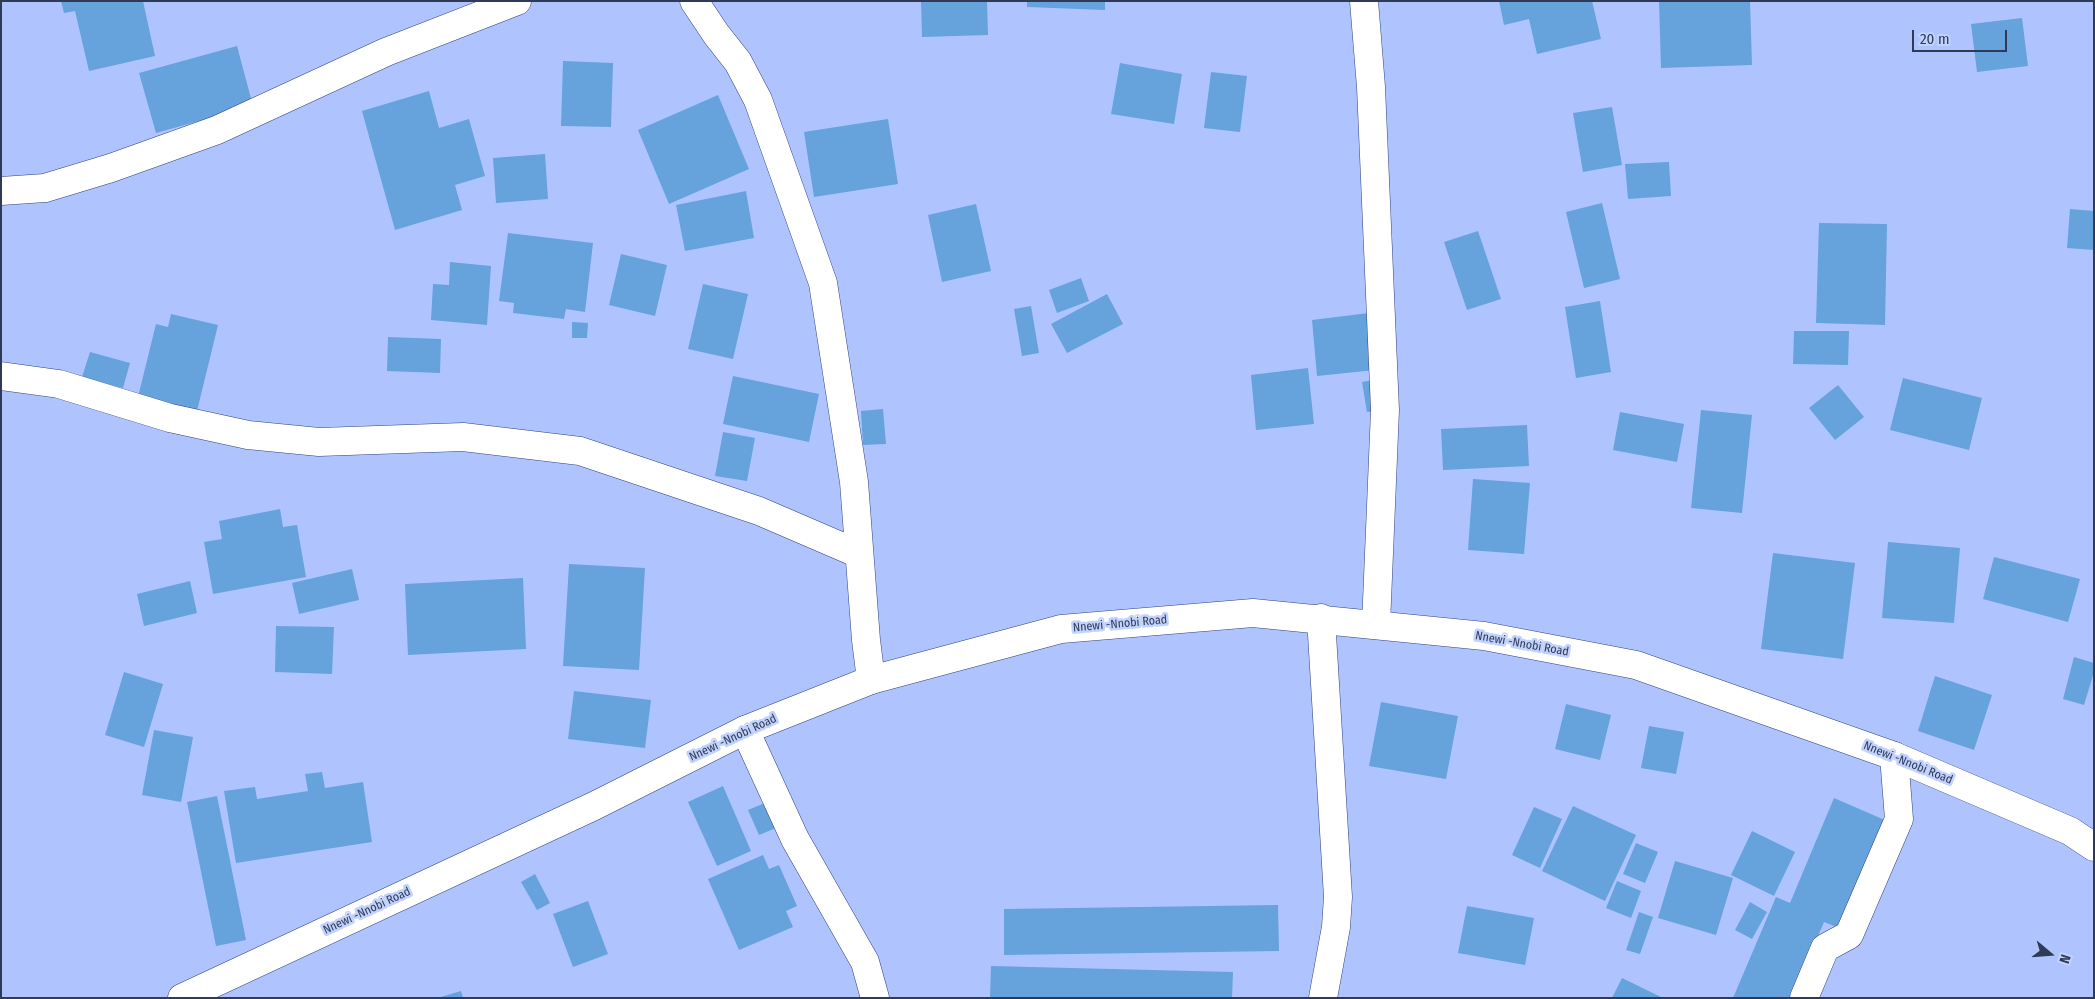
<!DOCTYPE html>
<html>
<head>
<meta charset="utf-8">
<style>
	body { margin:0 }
	#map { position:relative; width:2095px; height:999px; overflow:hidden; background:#afc4fe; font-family:"Fira Sans Condensed",sans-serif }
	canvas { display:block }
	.frame { position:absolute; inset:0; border:2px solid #2f3a57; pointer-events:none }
	.north { position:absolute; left:2025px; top:929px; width:50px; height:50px; -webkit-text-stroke:4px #c1d2fd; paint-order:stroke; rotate:108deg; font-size:14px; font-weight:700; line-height:20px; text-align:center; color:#2f3a57 }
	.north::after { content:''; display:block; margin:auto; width:18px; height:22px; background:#2f3a57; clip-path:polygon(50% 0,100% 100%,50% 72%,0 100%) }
	.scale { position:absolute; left:1912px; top:30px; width:95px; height:22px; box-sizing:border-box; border:2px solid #2f3a57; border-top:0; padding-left:6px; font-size:15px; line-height:18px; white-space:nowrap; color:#2f3a57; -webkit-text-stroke:4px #c1d2fd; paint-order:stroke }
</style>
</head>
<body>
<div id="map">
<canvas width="2095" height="999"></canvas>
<div class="frame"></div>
<div class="north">N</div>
<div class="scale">20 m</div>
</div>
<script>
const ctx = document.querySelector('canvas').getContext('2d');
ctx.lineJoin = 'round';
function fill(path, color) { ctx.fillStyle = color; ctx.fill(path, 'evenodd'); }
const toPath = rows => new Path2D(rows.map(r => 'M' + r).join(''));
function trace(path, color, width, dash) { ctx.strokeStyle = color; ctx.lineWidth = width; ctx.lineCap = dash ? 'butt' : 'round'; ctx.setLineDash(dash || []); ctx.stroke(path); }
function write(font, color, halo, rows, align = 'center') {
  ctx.font = font + ' "Fira Sans Condensed",sans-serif'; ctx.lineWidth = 5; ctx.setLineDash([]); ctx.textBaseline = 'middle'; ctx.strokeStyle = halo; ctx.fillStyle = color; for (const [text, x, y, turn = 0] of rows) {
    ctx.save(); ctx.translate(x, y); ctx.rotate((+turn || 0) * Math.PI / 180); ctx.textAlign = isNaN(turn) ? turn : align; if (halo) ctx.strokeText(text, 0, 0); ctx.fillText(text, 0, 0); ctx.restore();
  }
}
const building = toPath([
	[61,1,143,1,155,56,89,71,75,11,64,13],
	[921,1,987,1,988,35,922,37],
	[1027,1,1105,1,1105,10,1027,7],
	[1499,1,1592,1,1601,39,1537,54,1529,19,1504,25],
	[1659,1,1750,1,1752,65,1661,68],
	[2022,18,2028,66,1977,72,1971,24],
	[237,46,253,106,156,133,139,73],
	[563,61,613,63,611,127,561,126],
	[1120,63,1182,74,1174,124,1111,114],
	[1211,72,1247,76,1240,132,1204,128],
	[429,91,439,128,469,119,485,176,455,185,462,210,395,230,362,111],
	[718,95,749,169,669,204,638,130],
	[1612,107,1622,165,1583,172,1573,113],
	[888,119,898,184,814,197,804,132],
	[545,154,548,199,496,203,493,158],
	[1669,162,1671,196,1628,199,1625,164],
	[746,191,754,238,685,251,676,205],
	[1602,203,1620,279,1584,288,1566,212],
	[976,204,991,271,942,282,928,215],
	[2070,209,2094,211,2094,250,2067,248],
	[1819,223,1887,224,1885,325,1816,323],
	[1478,231,1501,299,1467,310,1444,242],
	[508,233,593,243,585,312,566,309,564,319,513,313,514,303,499,301],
	[621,254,667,265,655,316,609,305],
	[450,262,491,266,487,325,431,320,433,284,449,285],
	[1081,278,1089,301,1057,313,1049,290],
	[703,284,748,294,733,359,688,349],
	[1107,294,1123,324,1067,353,1051,324],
	[1600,301,1611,372,1576,378,1565,307],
	[1031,306,1039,353,1022,356,1014,309],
	[1369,313,1375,370,1317,376,1312,320],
	[171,314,218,325,197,411,138,397,156,324,168,327],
	[572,322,588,323,587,338,572,338],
	[1794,331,1849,331,1848,365,1793,364],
	[388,337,441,339,440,373,387,371],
	[90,352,130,363,123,388,82,377],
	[1308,368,1314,424,1256,430,1251,375],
	[733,376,819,394,809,442,723,424],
	[1903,378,1982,398,1969,450,1890,430],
	[1378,379,1383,410,1367,412,1362,382],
	[1838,385,1864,417,1835,440,1809,408],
	[883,409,886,444,863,445,861,411],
	[1701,410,1752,415,1742,513,1691,508],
	[1620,412,1684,424,1677,462,1613,450],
	[1527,425,1529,466,1443,470,1441,429],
	[723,432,755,438,747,481,715,476],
	[1473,479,1530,483,1524,554,1468,550],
	[280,509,283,527,297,525,306,577,213,594,204,542,222,539,219,521],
	[1888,542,1960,548,1954,623,1882,618],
	[1773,553,1855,563,1843,659,1761,649],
	[1994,557,2080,579,2068,622,1983,599],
	[569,564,645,568,639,670,563,666],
	[352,569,359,600,299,614,292,583],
	[523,578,526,649,408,655,405,584],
	[190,581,197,613,144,626,137,594],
	[276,626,334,627,332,674,275,672],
	[2074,657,2094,663,2094,672,2084,705,2063,699],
	[124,672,163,684,144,747,105,735],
	[1935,676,1992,695,1974,750,1918,731],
	[574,691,651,700,645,748,568,739],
	[1381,702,1458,716,1446,779,1369,766],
	[1566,704,1611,715,1600,760,1555,749],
	[1649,726,1684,732,1676,774,1641,768],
	[154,730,193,737,181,802,142,795],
	[322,772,325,788,363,782,372,842,236,863,224,791,255,787,257,799,308,791,305,774],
	[723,786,751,851,717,866,688,802],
	[217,796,246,940,216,946,187,802],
	[1834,798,1887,821,1842,929,1824,922,1792,998,1733,998,1776,897,1790,903],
	[765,803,776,828,759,835,748,810],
	[1573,806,1636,835,1605,901,1542,871],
	[1534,807,1562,819,1540,868,1512,855],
	[1752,831,1795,852,1774,896,1731,875],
	[1636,843,1658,852,1645,883,1623,874],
	[763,855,769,869,779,865,797,906,786,911,793,927,739,950,708,879],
	[1675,861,1733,878,1716,935,1658,918],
	[535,874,550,903,537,910,521,882],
	[1617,881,1641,891,1631,918,1606,908],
	[588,901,608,954,573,967,553,914],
	[1750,902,1767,912,1752,939,1735,930],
	[1278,905,1279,951,1004,955,1004,909],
	[1467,906,1534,918,1525,965,1458,953],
	[1639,912,1653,917,1640,954,1626,950],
	[991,966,1233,972,1232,998,990,998],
	[1622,978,1663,998,1612,998],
	[461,991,463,998,441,998,441,997]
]);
const minor = toPath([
	[694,1,716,34,738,62,758,100,823,283,854,482,866,640,871,680],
	[1364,1,1371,87,1385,410,1376,625],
	[1,191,45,188,111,168,217,130,386,52,517,1],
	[1,376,59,384,170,418,248,435,319,442,463,437,580,451,759,511,859,554],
	[1321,618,1338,897,1336,927,1323,998],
	[745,730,795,839,865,962,875,998],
	[1804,998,1825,948,1849,935,1899,819,1894,756]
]);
const secondary = toPath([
	[182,998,594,806,745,730,871,680,1061,629,1253,613,1484,636,1636,665,1894,756,2070,831,2094,847]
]);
const streetNames = [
	["Nnewi -Nnobi Road",1120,624,-5],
	["Nnewi -Nnobi Road",1522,644,10],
	["Nnewi -Nnobi Road",733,738,-25],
	["Nnewi -Nnobi Road",1908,763,22],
	["Nnewi -Nnobi Road",367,911,-25]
];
fill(building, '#66a2dc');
trace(minor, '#304280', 29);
trace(secondary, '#304280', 29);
trace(minor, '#fff', 28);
trace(secondary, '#fff', 28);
write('12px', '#2f3a57', '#c1d2fd', streetNames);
</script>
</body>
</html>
